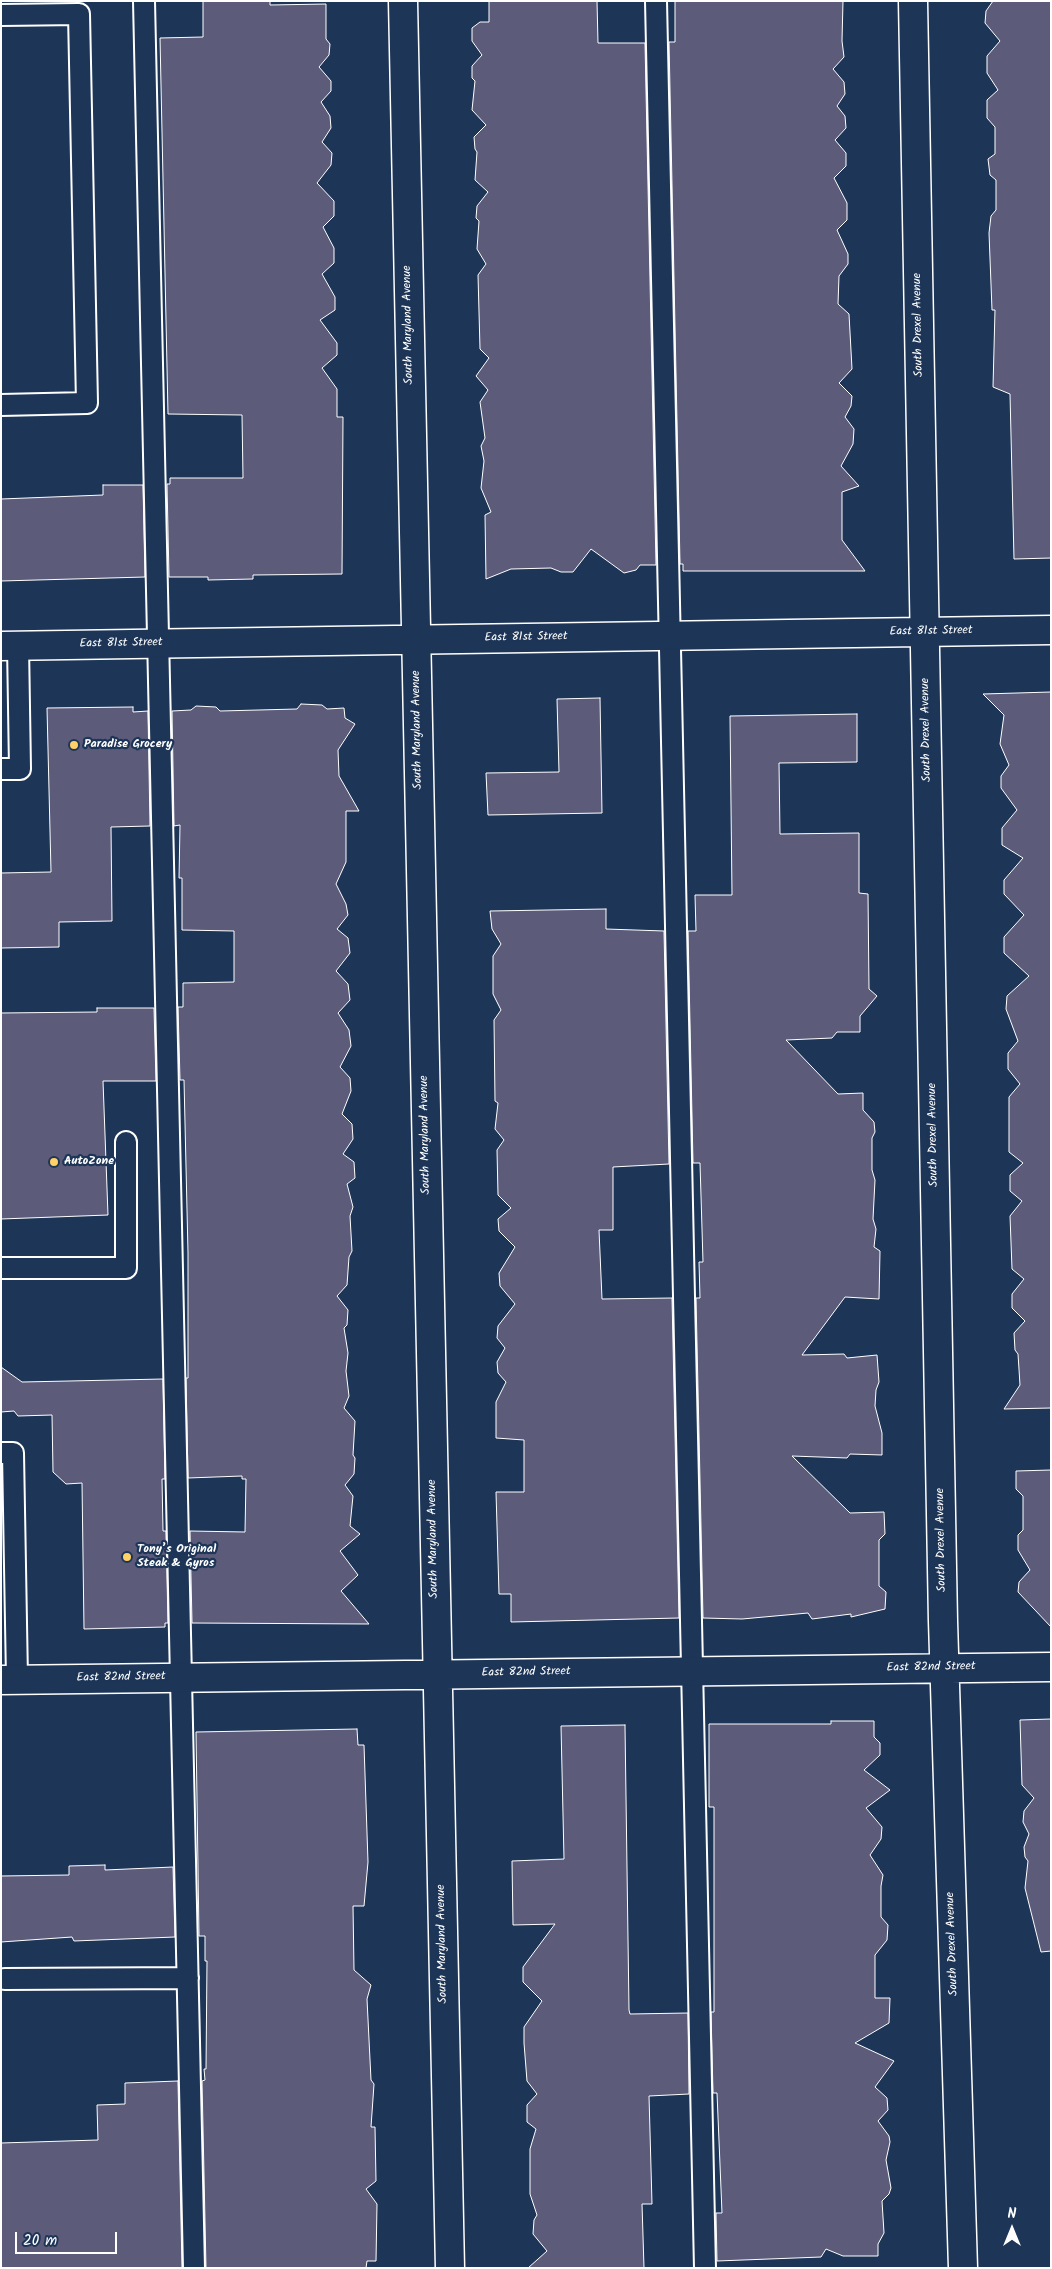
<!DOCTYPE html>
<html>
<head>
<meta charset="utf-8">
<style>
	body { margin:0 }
	#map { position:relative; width:1052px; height:2269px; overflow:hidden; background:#1d3557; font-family:Kalam,sans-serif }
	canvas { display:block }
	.frame { position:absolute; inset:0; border:2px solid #fff; pointer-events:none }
	.north { position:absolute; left:987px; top:2204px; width:50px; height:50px; -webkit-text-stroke:4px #1d3557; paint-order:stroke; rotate:0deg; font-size:14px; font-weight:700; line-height:20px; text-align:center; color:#fff }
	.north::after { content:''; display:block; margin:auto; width:18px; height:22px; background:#fff; clip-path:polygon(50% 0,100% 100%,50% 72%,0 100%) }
	.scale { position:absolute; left:15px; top:2232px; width:102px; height:22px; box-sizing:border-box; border:2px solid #fff; border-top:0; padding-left:6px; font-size:15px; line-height:18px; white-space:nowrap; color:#fff; -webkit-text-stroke:4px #1d3557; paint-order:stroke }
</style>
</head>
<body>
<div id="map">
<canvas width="1052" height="2269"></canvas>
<div class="frame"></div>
<div class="north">N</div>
<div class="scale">20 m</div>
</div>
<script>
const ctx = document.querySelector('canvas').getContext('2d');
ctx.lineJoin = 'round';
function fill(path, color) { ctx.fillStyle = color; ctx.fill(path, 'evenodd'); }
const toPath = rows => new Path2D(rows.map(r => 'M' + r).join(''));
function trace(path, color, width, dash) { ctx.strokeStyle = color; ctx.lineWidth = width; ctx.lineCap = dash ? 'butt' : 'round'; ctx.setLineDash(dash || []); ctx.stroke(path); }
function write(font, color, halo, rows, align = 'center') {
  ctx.font = font + ' Kalam,sans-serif'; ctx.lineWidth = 4.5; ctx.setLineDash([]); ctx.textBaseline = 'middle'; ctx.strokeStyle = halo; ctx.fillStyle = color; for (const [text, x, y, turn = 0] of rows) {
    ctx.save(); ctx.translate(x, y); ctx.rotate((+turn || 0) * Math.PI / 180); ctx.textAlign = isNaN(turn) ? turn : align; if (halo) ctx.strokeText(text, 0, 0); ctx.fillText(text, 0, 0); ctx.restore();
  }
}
const building = toPath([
	[203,1,270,1,270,5,326,4,326,39,330,44,329,55,319,67,331,81,331,91,321,102,330,116,331,128,322,142,332,153,331,165,317,183,334,201,334,216,323,227,334,248,334,263,322,274,335,297,335,310,320,320,337,343,337,355,322,368,337,389,337,417,343,417,342,574,253,575,253,579,208,580,208,577,169,577,167,484,170,484,170,478,243,478,242,415,168,414,160,38,203,37,203,1],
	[489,1,597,1,598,43,645,43,656,565,640,565,636,570,624,573,591,549,573,572,561,572,551,568,511,569,486,579,485,515,491,512,481,488,484,461,481,446,485,438,480,402,488,390,476,376,489,358,480,349,478,275,486,264,477,249,479,221,476,218,477,206,488,192,475,180,477,152,475,149,474,137,486,125,472,110,475,81,472,78,472,66,482,55,472,41,472,28,480,22,489,22,489,1],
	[675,1,843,1,842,41,844,57,833,69,844,82,845,94,837,106,845,116,846,128,835,140,846,153,846,166,834,178,847,203,847,220,837,230,848,254,848,264,839,276,838,304,849,314,852,369,839,383,852,396,851,406,845,417,854,429,853,444,841,466,859,486,842,492,842,540,865,571,683,571,683,564,680,564,669,42,675,42,675,1],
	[993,1,1051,1,1051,558,1014,559,1010,394,993,387,995,310,992,310,989,233,991,216,996,210,996,180,990,175,988,159,995,154,995,127,987,118,987,100,998,90,987,73,987,56,1000,41,985,23,986,11,993,1],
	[103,485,143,485,145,577,1,581,1,499,103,495,103,485],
	[1051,692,1051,1408,1004,1409,1020,1385,1018,1354,1015,1350,1014,1333,1025,1321,1012,1308,1012,1294,1024,1279,1012,1269,1010,1216,1022,1201,1010,1191,1010,1175,1023,1163,1009,1152,1009,1097,1020,1084,1008,1069,1008,1053,1018,1041,1006,1009,1007,996,1029,976,1004,953,1004,937,1024,915,1004,894,1004,880,1023,858,1002,845,1002,828,1017,810,1001,788,1001,776,1009,765,1000,744,1004,715,983,694,1051,692],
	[600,698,602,813,488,815,486,773,559,772,557,699,600,698],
	[301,704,322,705,327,709,344,708,345,718,355,724,338,750,339,776,359,811,346,811,346,862,336,884,346,904,348,915,337,929,348,938,350,953,336,971,348,984,350,1000,338,1013,349,1030,351,1046,340,1067,350,1078,351,1091,342,1114,352,1124,353,1139,343,1154,354,1162,355,1178,347,1184,353,1207,350,1216,352,1251,349,1257,347,1285,337,1296,348,1310,347,1325,344,1328,348,1353,346,1371,349,1396,344,1408,355,1421,353,1455,355,1458,354,1474,345,1485,353,1496,350,1526,360,1534,340,1551,358,1575,341,1591,369,1624,192,1623,190,1531,245,1532,246,1479,242,1479,242,1476,188,1478,186,1378,188,1378,188,1253,184,1080,180,1080,178,1007,183,1007,183,983,234,982,234,931,182,930,182,878,179,878,180,825,174,826,172,711,191,710,196,706,216,707,220,711,297,709,301,704],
	[133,707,133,712,148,711,150,826,111,827,112,921,59,922,59,947,1,948,1,873,51,872,47,708,133,707],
	[857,714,857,762,779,763,780,834,859,833,859,893,868,894,869,989,877,996,860,1016,860,1032,837,1032,832,1038,786,1040,838,1094,863,1093,863,1110,874,1122,875,1132,872,1138,872,1170,875,1180,873,1219,876,1229,874,1247,880,1251,879,1299,845,1297,802,1355,844,1354,847,1358,877,1355,879,1382,876,1390,875,1406,882,1433,882,1455,850,1454,847,1458,792,1456,850,1513,884,1512,885,1534,879,1540,879,1586,886,1592,885,1609,851,1617,851,1614,812,1619,808,1613,742,1619,703,1618,696,1298,700,1298,699,1262,703,1262,700,1163,693,1163,688,931,696,931,695,895,732,895,730,716,857,714],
	[606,909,606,929,664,931,669,1164,613,1167,613,1230,599,1230,602,1299,672,1298,679,1618,511,1622,511,1594,499,1594,496,1492,524,1492,524,1440,496,1438,496,1402,506,1382,498,1373,497,1362,505,1348,497,1338,498,1326,515,1304,500,1286,499,1273,515,1247,499,1231,498,1219,511,1208,498,1195,497,1150,504,1140,495,1129,498,1103,495,1101,494,1020,501,1010,493,994,493,956,501,944,492,929,490,911,606,909],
	[97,1008,154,1008,156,1081,103,1081,108,1215,1,1219,1,1013,97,1012,97,1008],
	[1,1367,22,1382,163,1379,165,1479,162,1479,163,1531,166,1531,168,1623,165,1623,165,1627,84,1629,82,1483,66,1484,53,1472,52,1415,18,1416,14,1411,1,1412,1,1367],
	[1051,1470,1051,1627,1018,1592,1019,1582,1030,1570,1018,1550,1018,1535,1023,1530,1023,1496,1016,1489,1016,1471,1051,1470],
	[1051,1719,1051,1951,1041,1952,1025,1888,1028,1861,1025,1857,1024,1847,1029,1834,1023,1822,1024,1811,1034,1798,1022,1785,1020,1720,1051,1719],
	[831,1721,874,1721,874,1737,880,1743,880,1755,864,1770,890,1790,866,1808,882,1827,881,1839,870,1855,883,1875,881,1886,881,1917,888,1925,887,1940,875,1955,875,1998,890,1998,889,2023,855,2043,894,2061,875,2087,887,2098,888,2110,878,2121,889,2136,890,2142,886,2160,891,2188,889,2194,882,2201,884,2233,878,2244,878,2256,843,2256,826,2249,821,2257,717,2261,716,2213,722,2213,717,2093,713,2093,711,2012,714,2012,714,1807,709,1807,709,1724,831,1724,831,1721],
	[625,1725,629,2010,630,2014,688,2013,689,2094,649,2096,652,2204,642,2204,644,2268,528,2268,547,2251,533,2234,534,2220,537,2215,530,2194,530,2149,536,2129,527,2122,527,2105,537,2094,527,2081,524,2043,524,2027,542,2001,523,1982,523,1967,555,1924,513,1925,512,1861,564,1859,561,1726,625,1725],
	[357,1729,358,1745,364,1745,368,1862,364,1906,353,1906,354,1970,371,1985,367,1999,371,2080,374,2084,371,2127,375,2127,376,2181,366,2189,377,2204,376,2261,367,2261,366,2268,206,2268,202,2081,205,2080,204,2069,206,2069,207,1961,205,1961,205,1936,199,1936,196,1732,357,1729],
	[105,1865,105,1870,173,1867,175,1937,74,1941,72,1937,1,1942,1,1876,69,1875,69,1866,105,1865],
	[178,2081,182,2268,1,2268,1,2143,98,2140,97,2105,125,2104,125,2083,178,2081]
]);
const service = toPath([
	[144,1,194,2268],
	[656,1,705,2268],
	[1,15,79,14,87,403,1,405],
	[1,769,20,769,18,645],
	[1,1268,126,1268,126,1142],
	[1,1453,13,1453,17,1679],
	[5,1979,188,1978]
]);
const minor = toPath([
	[403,1,450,2268],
	[913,1,943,1621,963,2268],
	[1,646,1051,630],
	[1,1680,1051,1667]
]);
const markers = [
	[74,745,5,"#ffd166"],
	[54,1162,5,"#ffd166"],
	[127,1557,5,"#ffd166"]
];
const streetNames = [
	["South Maryland Avenue",409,325,-91],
	["South Drexel Avenue",919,325,-91],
	["East 81st Street",931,632,-1],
	["East 81st Street",526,638,-1],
	["East 81st Street",121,644,-1],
	["South Maryland Avenue",418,730,-91],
	["South Drexel Avenue",927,730,-91],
	["South Maryland Avenue",426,1135,-91],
	["South Drexel Avenue",934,1135,-91],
	["South Maryland Avenue",434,1539,-91],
	["South Drexel Avenue",942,1540,-91],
	["East 82nd Street",931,1668,-1],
	["East 82nd Street",526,1673,-1],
	["East 82nd Street",121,1678,-1],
	["South Maryland Avenue",443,1944,-91],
	["South Drexel Avenue",953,1944,-92]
];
const poiNames = [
	["Paradise Grocery",84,745],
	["AutoZone",64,1162],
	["Tony’s Original",137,1550],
	["Steak & Gyros",137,1564]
];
fill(building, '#5d5b7a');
trace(building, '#fff', 1);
trace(service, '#fff', 24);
trace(minor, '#fff', 31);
trace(service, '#1d3557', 20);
trace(minor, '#1d3557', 28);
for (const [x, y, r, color] of markers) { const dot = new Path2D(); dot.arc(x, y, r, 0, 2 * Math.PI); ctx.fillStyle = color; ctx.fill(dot); trace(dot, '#1d3557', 2); }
write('12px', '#fff', '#1d3557', streetNames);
write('bold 12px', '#fff', '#1d3557', poiNames, 'left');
</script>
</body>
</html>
